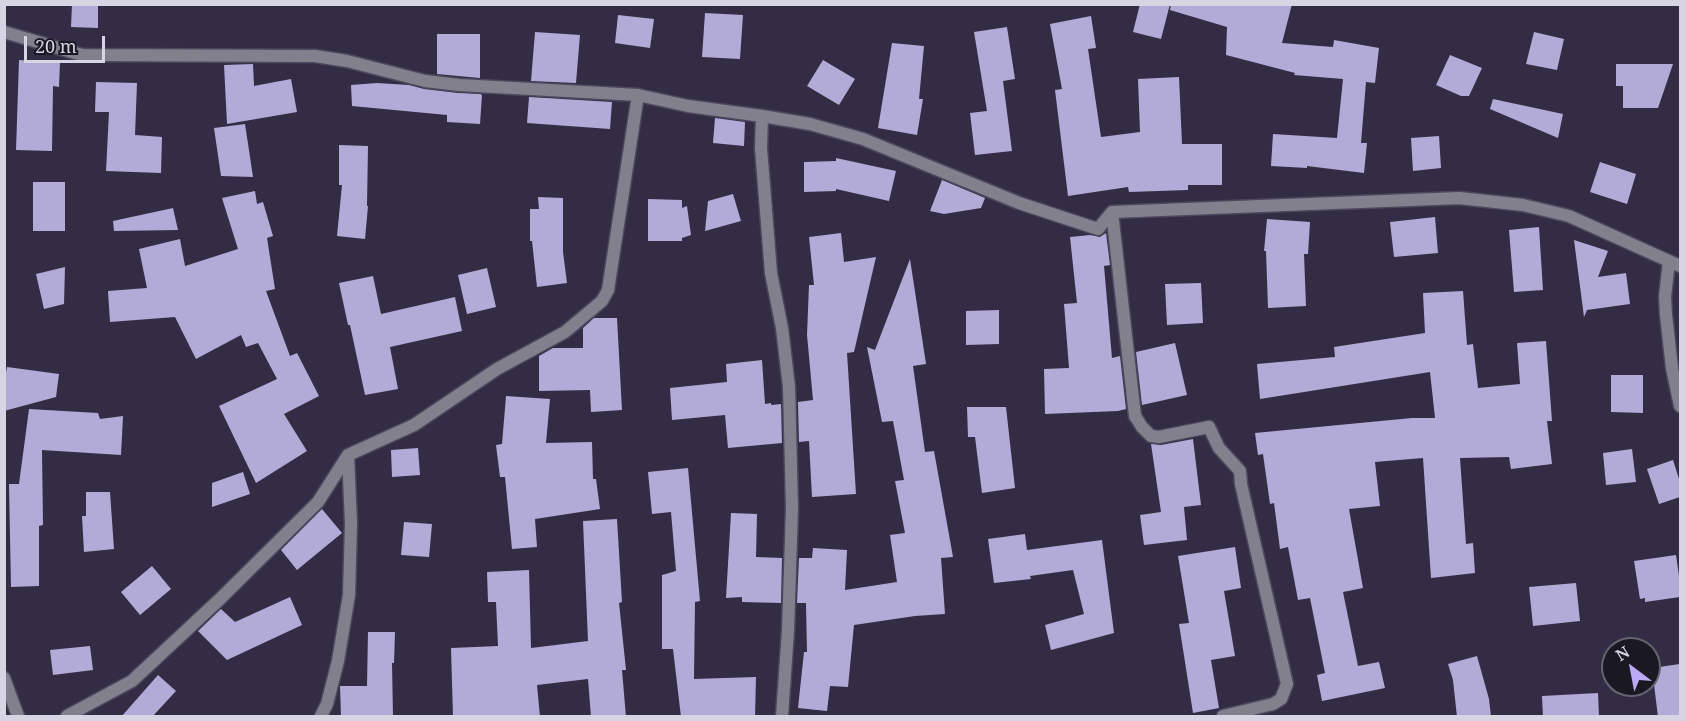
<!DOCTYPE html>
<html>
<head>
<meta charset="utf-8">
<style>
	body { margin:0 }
	#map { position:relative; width:1685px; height:721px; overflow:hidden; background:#322d45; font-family:"Noto Serif",serif }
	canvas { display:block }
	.frame { position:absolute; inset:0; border:6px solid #d7d5e4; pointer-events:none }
	.north { position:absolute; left:1601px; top:637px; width:60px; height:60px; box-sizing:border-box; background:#1a1822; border:2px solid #666470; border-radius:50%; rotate:328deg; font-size:16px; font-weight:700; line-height:24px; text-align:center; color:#d7d5e4 }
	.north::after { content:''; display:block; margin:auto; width:21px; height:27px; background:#baaaf6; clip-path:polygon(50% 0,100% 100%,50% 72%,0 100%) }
	.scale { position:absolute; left:24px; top:36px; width:81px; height:27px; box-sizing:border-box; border:3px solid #d7d5e4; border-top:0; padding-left:8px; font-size:18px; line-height:21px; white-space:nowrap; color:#d7d5e4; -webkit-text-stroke:4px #1a1822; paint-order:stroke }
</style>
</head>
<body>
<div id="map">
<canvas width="1685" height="721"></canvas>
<div class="frame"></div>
<div class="north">N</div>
<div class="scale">20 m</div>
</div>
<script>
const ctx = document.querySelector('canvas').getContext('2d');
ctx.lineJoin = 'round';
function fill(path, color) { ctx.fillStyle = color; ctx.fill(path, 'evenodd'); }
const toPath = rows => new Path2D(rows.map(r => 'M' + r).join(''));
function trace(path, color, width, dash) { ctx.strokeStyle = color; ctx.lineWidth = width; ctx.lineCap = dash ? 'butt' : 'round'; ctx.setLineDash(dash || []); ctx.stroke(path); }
const building = toPath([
	[72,4,98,4,98,28,71,27],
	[1140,4,1170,4,1161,39,1133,32],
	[1171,4,1292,4,1282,43,1333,47,1334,40,1379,48,1375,83,1366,82,1361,143,1367,143,1364,173,1307,166,1307,168,1271,166,1273,134,1337,138,1343,79,1294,75,1295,73,1226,55,1227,27,1170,10],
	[705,13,743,15,740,59,702,57],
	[618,15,654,19,650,48,615,43],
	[1091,16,1096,48,1088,49,1101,137,1140,132,1138,79,1179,77,1182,144,1222,144,1222,185,1188,185,1188,190,1129,192,1128,187,1068,196,1055,90,1062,89,1050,24],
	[1007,27,1015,79,1003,81,1012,151,975,155,970,113,987,111,974,32],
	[535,32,580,35,576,83,531,81],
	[1534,32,1564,39,1557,70,1526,64],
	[437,34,480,34,480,78,437,74],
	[892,43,924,46,919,99,923,99,917,135,878,128],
	[1450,55,1482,68,1469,96,1461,96,1436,85],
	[19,60,60,62,59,87,53,86,52,151,16,150],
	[823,60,855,79,839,105,807,86],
	[253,64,254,86,291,79,297,112,227,124,224,65],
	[1616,64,1673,64,1658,108,1623,108,1623,86,1616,86],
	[96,82,137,83,135,135,162,137,161,173,106,171,109,112,95,112],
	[377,83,409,85,424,89,458,93,480,94,482,95,480,124,447,122,447,115,352,106,351,85],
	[529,97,612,102,610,129,527,123],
	[1493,99,1563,114,1558,138,1490,109],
	[715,118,745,122,744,146,713,143],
	[245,124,253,177,221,176,214,128],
	[1439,136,1441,168,1413,171,1411,138],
	[339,145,368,146,367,206,368,206,365,239,337,236,342,185,339,185],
	[836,158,896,171,889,201,836,189,836,191,804,192,804,162,836,161],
	[1600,162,1636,174,1627,204,1590,192],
	[942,180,985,198,981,208,944,214,930,211],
	[33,182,65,182,65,231,33,231],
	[255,191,257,204,263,202,273,236,267,238,275,289,266,291,290,356,297,353,319,396,284,414,307,451,256,483,219,406,277,379,258,343,246,347,241,335,196,359,175,317,110,322,108,291,147,288,139,249,180,239,185,266,238,249,222,198],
	[733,194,741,221,705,231,708,201],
	[538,197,563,198,563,252,567,283,537,287,532,241,530,241,530,209,539,209],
	[648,199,682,200,682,208,687,206,691,235,682,238,682,241,648,241],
	[173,208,178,230,114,231,113,221],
	[1435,217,1438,253,1394,257,1390,222],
	[1267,219,1310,222,1308,254,1304,254,1306,306,1268,308,1266,251,1264,251],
	[1539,227,1543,290,1514,292,1509,230],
	[841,233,844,262,876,257,854,352,847,353,856,494,812,497,809,441,799,442,798,402,813,400,807,335,809,285,814,285,809,237],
	[1106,233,1110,265,1104,266,1112,358,1120,356,1126,409,1118,411,1045,414,1044,369,1069,368,1064,304,1077,303,1070,237,1090,235,1100,237],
	[1574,240,1608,251,1598,277,1626,273,1630,304,1587,310,1584,317],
	[910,259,926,364,913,366,925,452,934,451,953,557,941,558,945,614,915,616,854,625,848,687,830,686,827,711,798,708,804,652,807,652,806,603,797,603,799,558,812,558,813,548,847,550,845,590,897,582,890,535,905,533,895,481,904,480,893,421,882,422,867,347,875,350],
	[65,267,64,304,44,309,36,274],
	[487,268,496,307,467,314,458,275],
	[373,276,381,314,455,297,462,331,390,347,398,389,365,395,350,325,348,325,339,283],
	[1201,283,1203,323,1167,325,1165,284],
	[1463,291,1467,345,1473,344,1478,388,1520,384,1517,343,1546,341,1552,421,1547,421,1552,464,1511,469,1509,457,1460,458,1466,544,1473,543,1475,573,1431,578,1423,458,1375,462,1380,506,1349,509,1363,588,1343,592,1358,666,1379,662,1385,688,1322,701,1317,675,1325,673,1310,598,1298,600,1288,547,1280,549,1274,503,1270,504,1263,454,1258,455,1255,433,1412,418,1435,418,1430,372,1260,399,1257,364,1335,357,1334,347,1425,333,1423,293],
	[999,310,999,344,966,345,966,311],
	[594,318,617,318,622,410,591,412,590,390,539,391,539,356,553,348,583,348,583,328],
	[1175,343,1187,395,1142,405,1136,352],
	[762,360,765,404,771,403,771,405,781,404,782,443,728,448,725,415,672,420,670,388,727,382,726,364],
	[7,367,59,374,56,397,4,411,4,383],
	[1611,375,1643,375,1643,413,1611,412],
	[506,396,550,399,546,443,592,442,593,479,596,479,600,509,535,519,537,547,512,549,505,477,500,477,496,445,502,444],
	[967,407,1006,407,1015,488,982,493,975,437,968,437],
	[29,409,98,413,100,419,123,416,121,455,42,450,43,525,39,526,39,586,11,587,9,484,19,484],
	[1193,439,1201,505,1184,507,1187,540,1144,545,1140,515,1161,512,1151,444,1161,445],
	[418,448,420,475,392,477,391,450],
	[1632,449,1636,482,1606,485,1603,453],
	[1673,460,1680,482,1680,497,1659,504,1647,469],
	[688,468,700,601,695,602,694,679,756,677,755,717,681,717,673,649,662,649,662,575,676,571,671,512,652,514,648,472],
	[243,472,250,494,212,507,212,483],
	[86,492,110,492,114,549,84,552,82,516,86,516],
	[322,509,342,533,297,570,281,550],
	[731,513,757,514,756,557,782,558,781,603,742,602,742,597,726,598],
	[617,519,622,602,619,603,626,670,622,670,626,717,591,717,588,679,537,685,540,717,453,717,451,648,498,646,496,602,488,602,487,572,529,570,531,648,588,641,583,521],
	[404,522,432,524,429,557,401,555],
	[1025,534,1027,550,1102,540,1114,633,1051,650,1045,625,1084,614,1073,570,1030,576,1031,579,994,583,988,539],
	[1235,547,1241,588,1224,591,1235,656,1211,660,1219,708,1193,713,1179,624,1189,623,1178,556],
	[1676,555,1680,583,1680,597,1645,602,1645,598,1640,599,1634,561],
	[152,566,171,589,140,615,121,592],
	[1576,583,1580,621,1533,626,1529,587],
	[290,597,302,625,227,660,198,631,221,609,235,622],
	[368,632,395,632,394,663,392,663,393,717,341,717,340,686,367,686],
	[90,646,93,670,53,675,50,650],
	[1477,656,1489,699,1491,717,1457,717,1453,680,1448,664],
	[1680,664,1680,717,1658,717,1652,668],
	[158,675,176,691,152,717,121,717],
	[1598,693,1599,717,1543,717,1542,696]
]);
const minor = toPath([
	[4,32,82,55,315,56,347,61,425,81,459,85,638,95,688,106,762,116,810,124,863,139,1019,203,1098,229,1112,212,1459,198,1523,205,1569,216,1680,266],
	[762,116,761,148,771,273,782,328,789,387,792,508,788,631,782,716],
	[1112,212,1135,416,1142,427,1151,436,1159,437,1209,427,1219,448,1240,471,1241,484,1287,684,1281,699,1273,704,1223,716],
	[1669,261,1665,297,1666,315,1672,368,1680,406],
	[4,678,18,716],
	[67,716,132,681,220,599,318,502,348,455,414,425,497,369,565,332,602,301,608,290,638,95],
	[321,716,327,704,338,661,349,595,351,524,348,455]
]);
fill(building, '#b3abd7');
trace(minor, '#4c485e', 15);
trace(minor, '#82808d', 12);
</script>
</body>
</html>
